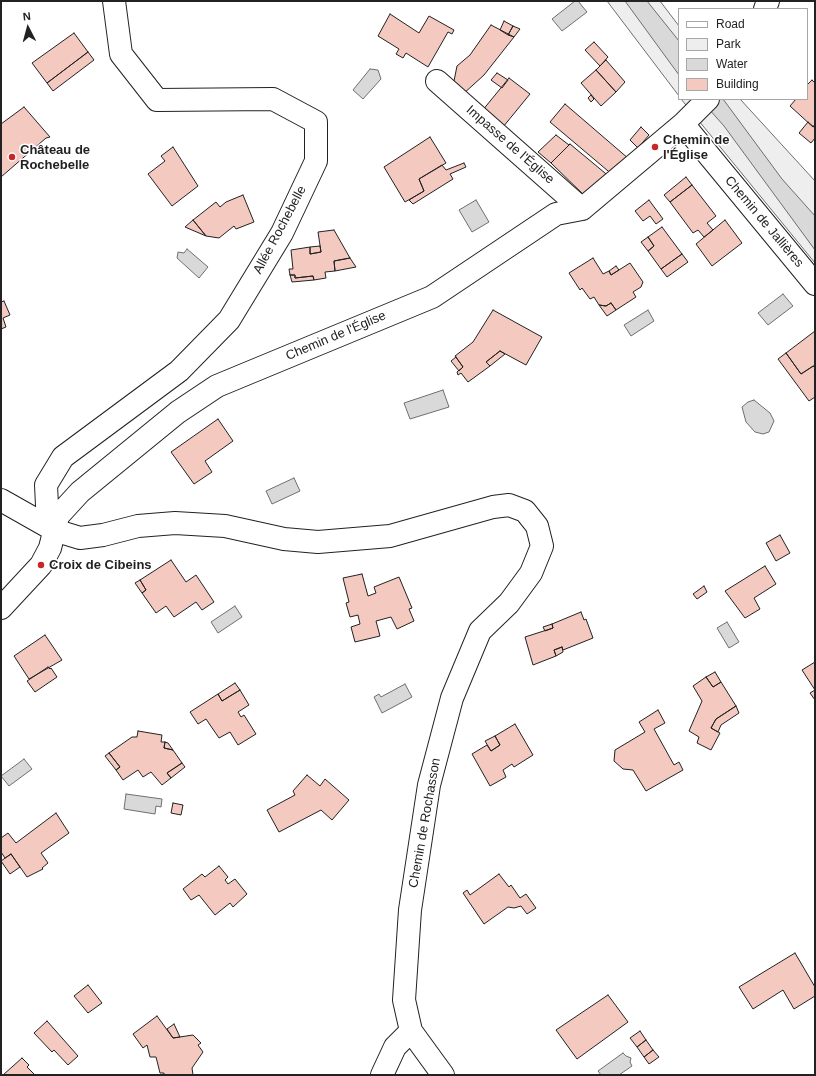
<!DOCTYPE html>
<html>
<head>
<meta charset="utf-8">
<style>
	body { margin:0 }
	#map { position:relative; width:816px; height:1076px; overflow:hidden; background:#fff; font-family:Arial,sans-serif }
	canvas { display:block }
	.frame { position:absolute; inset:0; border:2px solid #222; pointer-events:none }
	.legend { position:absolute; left:678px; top:8px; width:130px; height:92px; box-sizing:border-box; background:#fff; border:1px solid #a7a7a7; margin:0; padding:5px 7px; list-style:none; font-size:12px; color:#222 }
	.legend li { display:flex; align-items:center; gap:8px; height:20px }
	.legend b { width:20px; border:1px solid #a7a7a7 }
	.north { position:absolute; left:8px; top:8px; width:40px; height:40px; -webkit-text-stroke:3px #fff; paint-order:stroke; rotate:354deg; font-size:11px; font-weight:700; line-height:16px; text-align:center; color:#222 }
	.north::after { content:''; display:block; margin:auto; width:14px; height:18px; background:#222; clip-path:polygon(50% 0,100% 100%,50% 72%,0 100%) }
</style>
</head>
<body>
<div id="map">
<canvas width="816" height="1076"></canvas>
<div class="frame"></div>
<ul class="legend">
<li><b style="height:5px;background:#fff"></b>Road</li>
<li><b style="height:11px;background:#eee"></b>Park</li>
<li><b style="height:11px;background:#d9d9d9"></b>Water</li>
<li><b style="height:11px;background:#f3c9c0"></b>Building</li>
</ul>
<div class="north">N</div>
</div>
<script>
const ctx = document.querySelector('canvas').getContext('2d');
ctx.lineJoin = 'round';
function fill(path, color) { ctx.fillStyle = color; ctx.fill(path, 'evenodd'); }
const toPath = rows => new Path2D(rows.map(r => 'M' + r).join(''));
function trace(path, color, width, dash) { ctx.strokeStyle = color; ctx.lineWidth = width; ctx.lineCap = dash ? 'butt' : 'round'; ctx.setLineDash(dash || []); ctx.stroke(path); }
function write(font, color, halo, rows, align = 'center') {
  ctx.font = font + ' Arial,sans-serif'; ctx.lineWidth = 3; ctx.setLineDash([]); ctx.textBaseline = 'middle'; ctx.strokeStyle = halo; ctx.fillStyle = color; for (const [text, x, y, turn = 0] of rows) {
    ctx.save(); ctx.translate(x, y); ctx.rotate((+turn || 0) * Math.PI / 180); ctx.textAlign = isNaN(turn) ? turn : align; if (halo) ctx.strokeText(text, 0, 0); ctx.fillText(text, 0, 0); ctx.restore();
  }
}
const green = toPath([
	[607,1,660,1,679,26,679,96,607,1],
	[681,99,740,99,815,181,815,263,681,99]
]);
const water = toPath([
	[575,1,578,1,587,12,562,31,552,19,575,1],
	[625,1,647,1,679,41,679,75,625,1],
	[370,69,378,70,381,79,363,99,353,90,370,69],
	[700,99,723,99,782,179,815,216,815,250,724,126,700,99],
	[476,200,489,222,472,232,459,210,476,200],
	[187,249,208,267,199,278,177,258,178,252,184,253,187,249],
	[783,294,793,306,768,325,758,313,783,294],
	[648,310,654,321,631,336,624,325,648,310],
	[443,390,449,407,410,419,404,403,443,390],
	[754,400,770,413,774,421,769,432,763,434,755,432,746,422,742,407,748,402,754,400],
	[294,478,300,491,272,504,266,491,294,478],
	[235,606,242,617,218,633,211,622,235,606],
	[727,622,739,642,729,648,717,628,727,622],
	[405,684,412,697,382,713,374,697,379,694,381,697,405,684],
	[24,759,32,769,9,786,1,776,24,759],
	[126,794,162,799,161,807,156,806,155,814,124,809,126,794],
	[623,1053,626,1056,631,1058,630,1062,632,1066,619,1075,601,1075,598,1071,623,1053]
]);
const building = toPath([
	[390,14,419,33,429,16,454,30,452,34,448,32,428,67,406,53,403,58,396,54,399,49,378,36,390,14],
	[504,21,513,26,508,35,500,30,504,21],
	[491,25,514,37,484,75,462,95,453,86,457,66,470,55,491,25],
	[513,26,520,29,514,37,508,35,513,26],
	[74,33,88,52,47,83,32,63,74,33],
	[594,42,608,57,600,66,585,50,594,42],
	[88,52,94,60,53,91,47,83,88,52],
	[606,60,625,82,616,92,596,70,606,60],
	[596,70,616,92,601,106,581,83,596,70],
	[497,73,508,80,502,88,491,80,497,73],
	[509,78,530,94,503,127,482,111,509,78],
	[812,80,815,83,815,124,813,127,790,106,796,99,807,99,807,85,812,80],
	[591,95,594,99,591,102,588,98,591,95],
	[565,104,629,159,614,176,550,122,565,104],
	[24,107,50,137,46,138,1,177,1,124,24,107],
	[808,122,815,128,815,138,811,143,799,133,808,122],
	[641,127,649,135,638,148,630,140,641,127],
	[556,135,569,145,551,163,538,152,556,135],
	[430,137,446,163,419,179,424,191,405,202,384,167,430,137],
	[570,144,611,178,587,198,551,163,570,144],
	[173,147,198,186,172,206,148,174,165,161,161,156,173,147],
	[464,163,466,167,450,174,453,179,413,204,409,200,424,191,419,179,442,165,446,170,464,163],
	[686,177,692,185,670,202,664,195,686,177],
	[692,185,716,216,707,223,713,230,704,237,698,230,693,233,670,202,692,185],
	[243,195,254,222,236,229,234,226,219,238,206,236,193,220,216,202,220,207,226,202,243,195],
	[649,200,663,219,656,224,650,216,643,221,635,211,649,200],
	[193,220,206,236,185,227,193,220],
	[725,220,742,243,712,266,696,244,725,220],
	[662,227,682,254,661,269,648,251,654,246,648,237,662,227],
	[334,230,350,258,334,261,335,271,325,272,326,278,314,280,313,276,295,278,295,275,290,275,289,269,293,269,291,250,310,247,310,254,321,252,318,232,334,230],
	[648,237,654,246,648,251,641,242,648,237],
	[320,246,321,252,310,254,310,247,320,246],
	[682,254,688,262,667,277,661,269,682,254],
	[350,258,356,267,335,271,334,261,350,258],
	[593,258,603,274,609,271,611,275,630,263,643,282,641,287,633,292,636,297,616,310,611,303,606,306,599,305,594,297,590,299,582,288,580,290,569,273,593,258],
	[616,266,619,270,611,275,609,271,616,266],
	[290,275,295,275,295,278,313,276,314,280,292,282,290,275],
	[4,301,10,315,3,318,6,327,1,329,1,302,4,301],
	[611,303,616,310,607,316,599,305,606,306,611,303],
	[493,310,542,337,526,365,500,351,486,362,490,366,468,382,461,373,458,375,457,372,463,367,455,356,473,342,493,310],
	[815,331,815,365,801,374,786,353,815,331],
	[500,351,505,354,490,366,486,362,500,351],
	[786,353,801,374,813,366,815,368,815,397,809,401,778,359,786,353],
	[456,357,463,367,459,371,451,361,456,357],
	[218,419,233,441,205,461,212,472,194,484,171,452,218,419],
	[780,535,790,553,776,561,766,543,780,535],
	[171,560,186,582,196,575,214,602,202,610,196,602,174,617,166,606,156,613,142,593,146,590,140,580,171,560],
	[765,566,776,584,754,598,760,609,745,618,725,591,765,566],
	[362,574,368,596,376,593,374,587,399,577,412,608,409,609,414,621,397,629,391,617,376,621,380,636,355,642,351,627,360,624,358,615,350,617,346,603,349,602,343,578,362,574],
	[140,580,146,590,142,593,135,583,140,580],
	[704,586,707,592,697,599,693,594,704,586],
	[581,612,584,620,586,619,593,638,563,650,562,647,554,650,556,656,533,665,525,637,553,628,552,624,581,612],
	[552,624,553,628,545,631,543,627,552,624],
	[45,635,62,660,29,679,14,656,45,635],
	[562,647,563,652,556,656,554,650,562,647],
	[815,662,815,700,810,693,815,690,802,670,815,662],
	[48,667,50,669,51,668,57,677,35,692,27,681,48,667],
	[715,672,721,682,713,687,706,677,715,672],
	[706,677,713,687,721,682,736,706,716,719,711,728,720,733,711,750,697,743,699,737,689,731,702,701,693,686,706,677],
	[235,683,240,690,222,701,218,694,235,683],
	[240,690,249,705,238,712,241,717,244,715,256,734,238,745,230,732,219,738,206,719,198,724,190,712,218,694,222,701,240,690],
	[736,706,739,713,721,725,718,732,711,728,716,719,736,706],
	[658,710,665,723,654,729,674,765,679,762,683,770,646,791,633,770,623,769,614,761,615,750,645,732,639,722,658,710],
	[515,724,533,755,514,767,512,764,503,770,506,777,490,786,472,754,487,745,491,751,500,745,495,736,515,724],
	[138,731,162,735,161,742,165,742,164,748,173,750,182,763,167,773,171,778,162,785,151,772,143,777,138,770,123,780,116,770,120,767,109,753,132,737,137,737,138,731],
	[495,736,500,745,491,751,485,741,495,736],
	[165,742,168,743,173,750,164,748,165,742],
	[109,753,120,767,116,770,105,756,109,753],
	[182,763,185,767,171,778,167,773,182,763],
	[307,775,320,786,325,779,349,800,332,820,321,810,279,832,267,810,295,795,293,791,307,775],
	[173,803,183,805,181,815,171,813,173,803],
	[56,813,69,833,41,853,48,863,42,868,43,869,27,877,11,854,5,858,1,852,1,838,8,833,16,843,56,813],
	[11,854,20,867,10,874,1,861,11,854],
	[219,866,228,877,225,880,228,884,235,879,247,894,233,907,230,903,215,915,199,895,191,900,183,889,202,874,205,877,219,866],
	[499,874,509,887,511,885,520,898,526,894,536,908,527,914,521,906,514,908,508,907,484,924,463,893,467,890,470,895,499,874],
	[795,953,815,987,815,996,794,1009,783,990,753,1009,739,987,795,953],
	[88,985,102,1003,88,1013,74,996,88,985],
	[608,995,628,1022,577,1059,556,1030,608,995],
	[157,1016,173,1038,193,1035,201,1043,198,1045,203,1052,192,1068,193,1075,164,1075,164,1073,160,1073,156,1057,150,1057,147,1045,143,1048,133,1034,157,1016],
	[47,1021,78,1056,68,1065,54,1050,52,1052,34,1033,47,1021],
	[174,1024,180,1037,173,1038,167,1029,174,1024],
	[640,1031,646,1040,637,1047,630,1038,640,1031],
	[646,1040,653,1050,644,1057,637,1047,646,1040],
	[653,1050,659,1057,649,1064,644,1057,653,1050],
	[22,1058,29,1065,27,1067,35,1075,3,1075,22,1058]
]);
const minor = toPath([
	[765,9,768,1],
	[437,81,582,209],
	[683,124,815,284],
	[1,500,54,530,80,538,103,535,138,526,175,523,225,526,284,539,318,542,390,536,493,507,509,505,525,511,537,526,542,546,531,573,509,603,480,631,452,698,429,785,410,910,404,1000,411,1031,443,1075],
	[48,526,46,485,63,457,179,371,229,320,282,233,316,161,316,122,273,99,157,100,121,54,114,1],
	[1,608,41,565,50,548,58,516,80,492,178,412,217,386,432,297,556,214,582,209,683,124,708,99],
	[382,1075,395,1047,411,1031]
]);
const markers = [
	[655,147,4,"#c62828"],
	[12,157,4,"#c62828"],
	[41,565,4,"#c62828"]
];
const poiNames = [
	["Chemin de",663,140],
	["l'Église",663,155],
	["Château de",20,150],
	["Rochebelle",20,165],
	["Croix de Cibeins",49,565]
];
const streetNames = [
	["Impasse de l'Église",510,145,41],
	["Chemin de Jallières",764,222,50],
	["Allée Rochebelle",280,230,-62],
	["Chemin de l'Église",336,336,-23],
	["Chemin de Rochasson",425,823,-80]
];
fill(green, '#eee');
trace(green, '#6f6f6f', 1);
fill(water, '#d9d9d9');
trace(water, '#6f6f6f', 1);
fill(building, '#f3c9c0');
trace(building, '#222', 1);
trace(minor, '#222', 24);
trace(minor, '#fff', 22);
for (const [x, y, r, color] of markers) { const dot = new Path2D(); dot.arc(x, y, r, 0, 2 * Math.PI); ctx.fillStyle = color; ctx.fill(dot); trace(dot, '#fff', 1.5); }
write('bold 13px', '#222', '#fff', poiNames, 'left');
write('13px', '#222', '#fff', streetNames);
</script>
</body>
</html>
